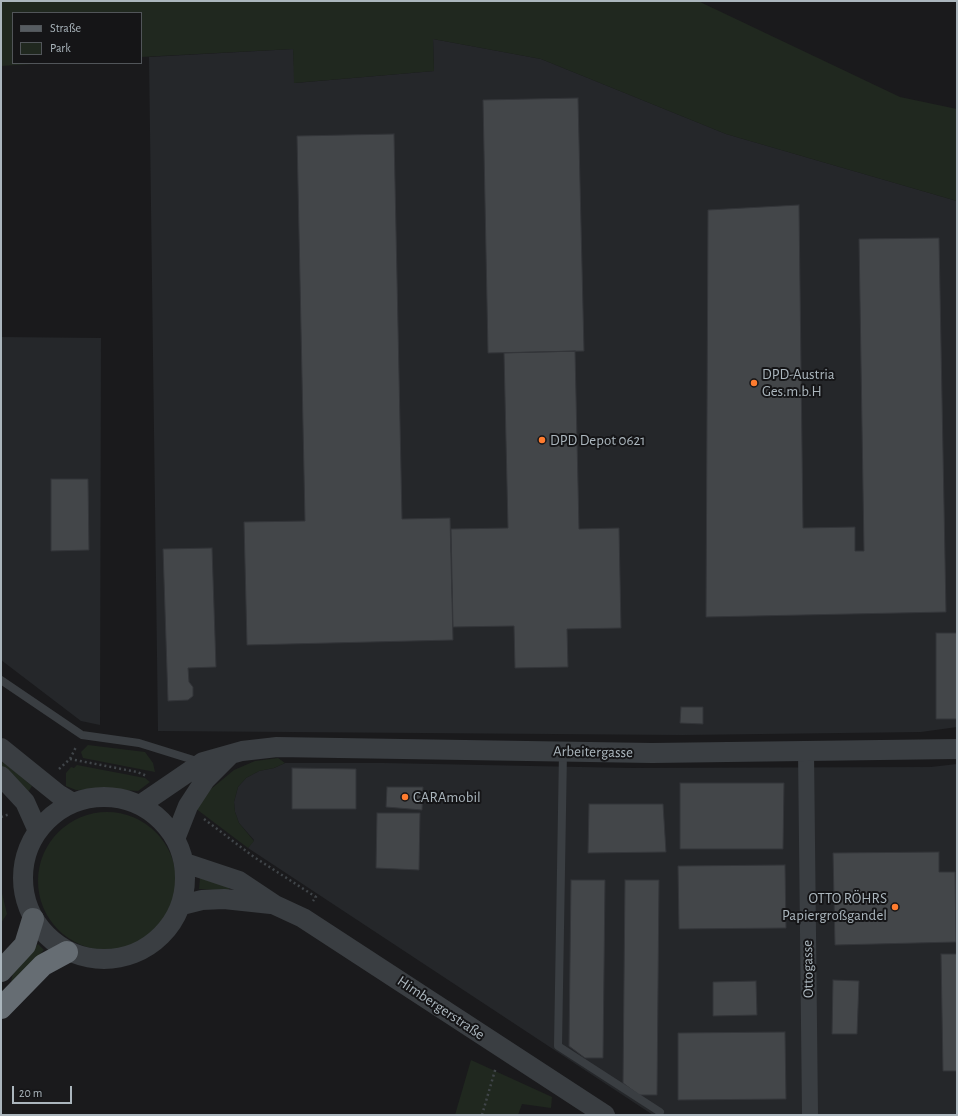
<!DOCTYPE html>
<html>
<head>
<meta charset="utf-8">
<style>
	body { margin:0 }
	#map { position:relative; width:958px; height:1116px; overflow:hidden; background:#1a1a1c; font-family:"Alegreya Sans",sans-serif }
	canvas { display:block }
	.frame { position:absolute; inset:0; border:2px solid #abb6bd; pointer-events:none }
	.legend { position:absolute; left:12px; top:12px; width:130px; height:52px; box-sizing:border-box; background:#151517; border:1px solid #515559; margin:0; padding:5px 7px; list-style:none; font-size:12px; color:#abb6bd }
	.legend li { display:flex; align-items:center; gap:8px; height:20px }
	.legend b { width:20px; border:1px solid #515559 }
	.scale { position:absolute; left:12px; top:1086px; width:60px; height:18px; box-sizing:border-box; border:2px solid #abb6bd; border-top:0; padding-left:5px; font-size:12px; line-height:14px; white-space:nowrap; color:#abb6bd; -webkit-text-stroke:3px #151517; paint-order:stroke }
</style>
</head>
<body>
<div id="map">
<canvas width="958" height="1116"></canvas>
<div class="frame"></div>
<ul class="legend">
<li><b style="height:5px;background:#565c61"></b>Straße</li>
<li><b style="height:11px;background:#20281f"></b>Park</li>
</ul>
<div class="scale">20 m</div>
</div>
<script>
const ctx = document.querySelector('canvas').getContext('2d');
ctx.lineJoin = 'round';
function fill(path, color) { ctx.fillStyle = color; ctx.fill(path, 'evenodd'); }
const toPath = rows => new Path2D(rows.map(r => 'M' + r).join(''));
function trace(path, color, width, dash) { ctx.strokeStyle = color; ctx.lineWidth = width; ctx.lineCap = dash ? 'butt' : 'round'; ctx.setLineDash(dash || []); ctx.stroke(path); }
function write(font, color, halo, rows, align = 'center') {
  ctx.font = font + ' "Alegreya Sans",sans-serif'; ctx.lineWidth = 4; ctx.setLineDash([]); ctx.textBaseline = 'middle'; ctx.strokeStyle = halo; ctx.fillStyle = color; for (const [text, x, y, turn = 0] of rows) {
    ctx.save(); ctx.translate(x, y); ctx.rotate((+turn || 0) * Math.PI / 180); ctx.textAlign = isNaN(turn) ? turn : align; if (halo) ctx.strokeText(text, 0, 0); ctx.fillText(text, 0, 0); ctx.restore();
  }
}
const built = toPath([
	[433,39,541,59,726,134,957,201,957,727,921,732,683,735,158,731,149,57,293,49,295,83,434,71],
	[1,337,101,338,100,725,81,721,1,660],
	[285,763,384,763,630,768,931,767,957,764,957,1115,653,1115,248,848,254,840,239,823,235,812,234,802,238,787,246,778,259,771,274,768]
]);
const green = toPath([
	[1,1,698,1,900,97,957,109,957,201,726,134,541,59,433,39,434,71,294,83,293,49,141,57,141,13,13,13,13,63,49,63,1,66],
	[88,745,145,752,153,763,155,772,83,758,81,752],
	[278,758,285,763,274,768,259,771,246,778,238,787,234,802,235,812,239,823,254,841,248,848,195,808,205,794,234,770,255,761],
	[3,761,32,786,28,792,1,766],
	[77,765,145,778,150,782,138,791,109,789,76,790,66,786,66,773,71,767,74,768],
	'38 881a69 69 0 1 1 138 0a69 69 0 1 1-138 0Z',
	[200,878,229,887,229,891,199,889],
	[1,889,7,914,1,923],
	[38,944,44,950,13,982,11,981,13,974],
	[471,1060,552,1097,551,1108,522,1104,518,1115,455,1115]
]);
const building = toPath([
	[578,98,584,351,488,353,483,100,578,98],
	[394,134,402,519,450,518,453,640,247,645,244,522,305,521,297,136,394,134],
	[799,205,803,528,855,527,855,551,864,551,859,239,939,238,946,612,706,617,708,210,799,205],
	[575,351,579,529,619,528,621,628,567,629,568,667,515,668,514,626,453,627,451,529,508,528,504,353,575,351],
	[51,479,88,479,89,550,51,551,51,479],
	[212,548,216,667,188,668,189,682,193,687,193,696,188,700,168,701,163,549,212,548],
	[936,633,957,633,957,719,936,719,936,633],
	[681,707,703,707,703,724,680,723,681,707],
	[292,768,356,769,356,809,292,809,292,768],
	[680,783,784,783,783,849,680,849,680,783],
	[387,787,423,787,422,810,386,807,387,787],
	[589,804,663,804,666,852,588,853,589,804],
	[377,813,420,813,419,870,376,868,377,813],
	[939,852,939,872,955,872,956,942,835,945,833,853,939,852],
	[785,865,786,928,679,929,678,866,785,865],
	[571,880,605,880,603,1058,585,1058,569,1046,571,880],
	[625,880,659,880,657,1095,639,1095,623,1083,625,880],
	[941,954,957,954,957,1071,943,1071,941,954],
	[833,980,859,981,857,1034,832,1034,833,980],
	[756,981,757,1015,713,1016,713,982,756,981],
	[785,1032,786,1099,678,1100,678,1033,785,1032]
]);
const path = toPath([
	[70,759,137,772,147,776],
	[59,769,70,759,76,747],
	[1,817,10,814],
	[204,819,254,857,316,897,313,901],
	[482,1115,496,1067]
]);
const service = toPath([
	[1,680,82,735,139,743,200,762],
	[563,752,558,1046,660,1112]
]);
const minor = toPath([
	[806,751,810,1114]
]);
const tertiary = toPath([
	[1,748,58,794,73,803],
	[1,776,25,802,38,831],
	'23 878a81 81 0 1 1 162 0a81 81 0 1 1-162 0Z',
	[140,805,203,762,242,751,277,747,652,753,957,749],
	[175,839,188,806,205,780,230,755],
	[185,863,239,881,275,905,303,918,605,1115],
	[182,905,202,900,224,899,271,904]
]);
const primary = toPath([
	[1,971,25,945,33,919]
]);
const motorway = toPath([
	[1,1008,43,965,67,952]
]);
const markers = [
	[754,383,4,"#ff7c2f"],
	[542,440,4,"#ff7c2f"],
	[405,797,4,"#ff7c2f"],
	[895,907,4,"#ff7c2f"]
];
const poiNames = [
	["DPD-Austria",762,374],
	["Ges.m.b.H",762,391],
	["DPD Depot 0621",550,440],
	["CARAmobil",413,797],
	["OTTO RÖHRS",887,898,"right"],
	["Papiergroßgandel",887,915,"right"]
];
const streetNames = [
	["Arbeitergasse",593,752,1],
	["Ottogasse",808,969,-91],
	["Himbergerstraße",441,1008,34]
];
fill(built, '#25272a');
fill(green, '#20281f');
fill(building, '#434649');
trace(building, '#333539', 1);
trace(path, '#404549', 2.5, [2, 3]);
trace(service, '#3a3e42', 8);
trace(minor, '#3a3e42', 16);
trace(tertiary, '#3a3e42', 20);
trace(primary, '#565c61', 22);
trace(motorway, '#666d73', 22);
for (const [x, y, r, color] of markers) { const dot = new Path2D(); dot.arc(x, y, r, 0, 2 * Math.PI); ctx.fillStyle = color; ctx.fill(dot); trace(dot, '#151517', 1.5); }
write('15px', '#abb6bd', '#151517', poiNames, 'left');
write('15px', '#abb6bd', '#151517', streetNames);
</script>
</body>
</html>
